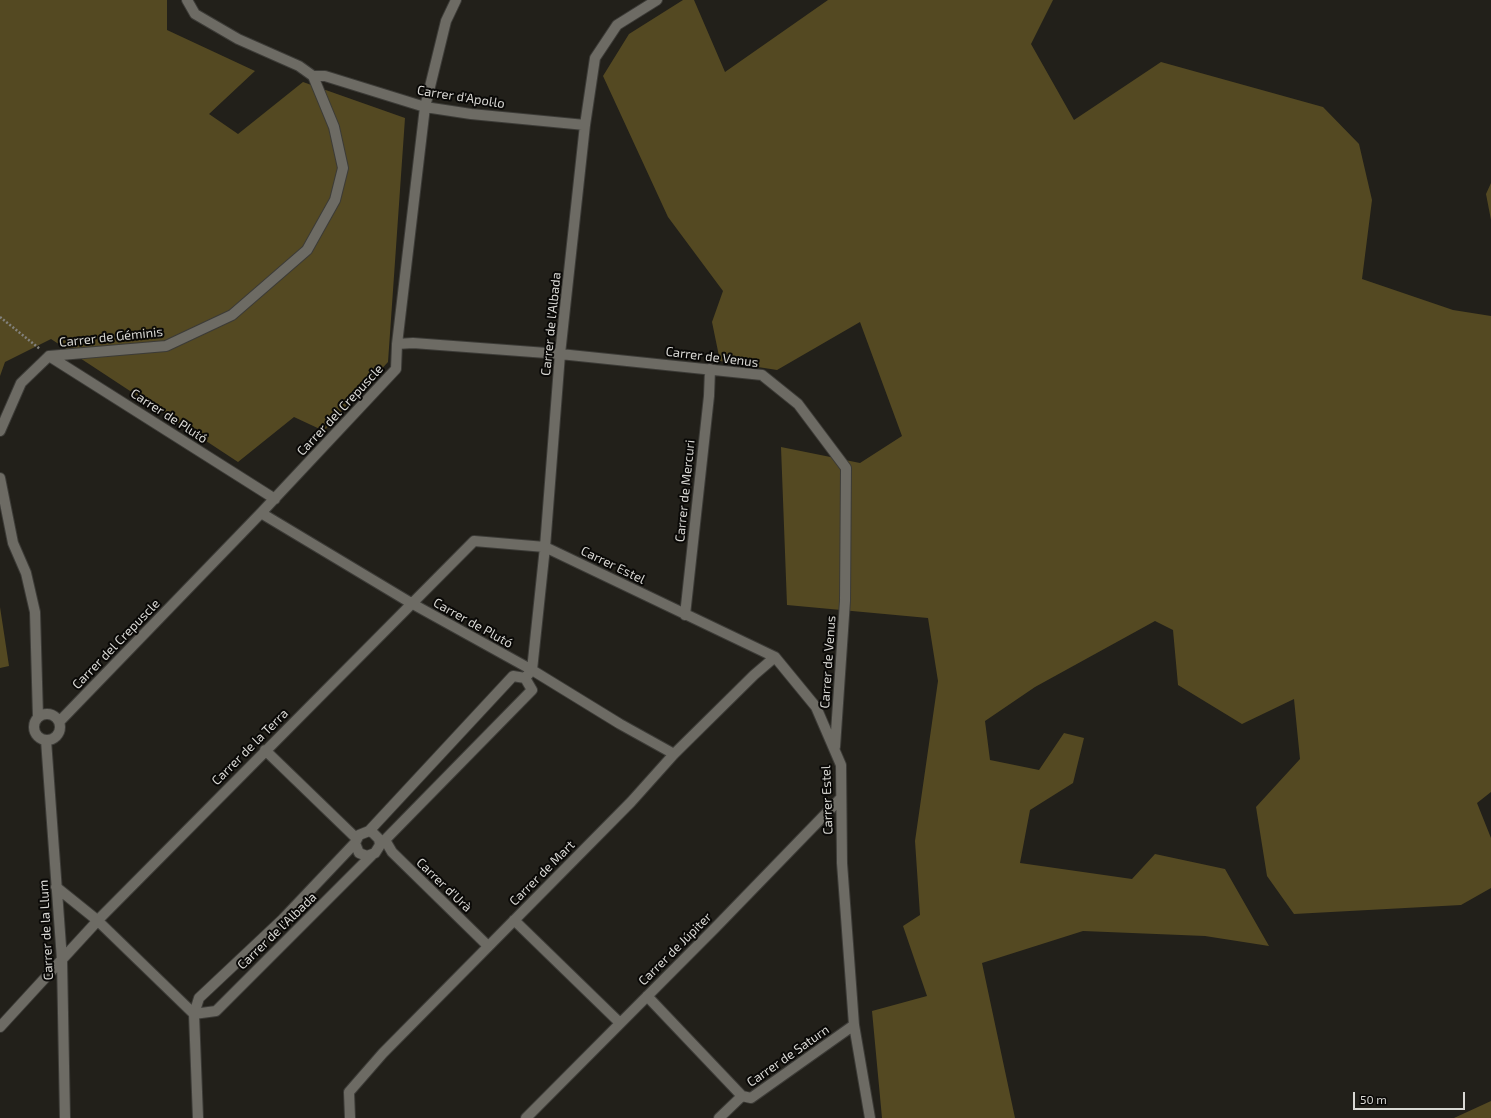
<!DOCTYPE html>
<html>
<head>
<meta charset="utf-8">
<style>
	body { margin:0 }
	#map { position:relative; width:1491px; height:1118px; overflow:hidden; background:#22201a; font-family:"Exo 2",sans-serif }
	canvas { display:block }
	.scale { position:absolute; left:1353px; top:1092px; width:112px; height:18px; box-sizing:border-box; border:2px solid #d9d8d4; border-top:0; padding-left:5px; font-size:12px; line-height:14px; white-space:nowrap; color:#d9d8d4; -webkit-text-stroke:3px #0a0907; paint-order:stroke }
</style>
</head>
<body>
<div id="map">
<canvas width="1491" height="1118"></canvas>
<div class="scale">50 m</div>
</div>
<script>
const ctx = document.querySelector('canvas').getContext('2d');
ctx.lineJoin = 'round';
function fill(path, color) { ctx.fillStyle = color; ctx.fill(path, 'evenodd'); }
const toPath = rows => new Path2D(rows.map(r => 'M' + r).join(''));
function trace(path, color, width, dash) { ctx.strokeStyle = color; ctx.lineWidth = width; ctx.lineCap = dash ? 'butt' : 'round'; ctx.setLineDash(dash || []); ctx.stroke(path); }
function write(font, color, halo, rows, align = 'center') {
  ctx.font = font + ' "Exo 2",sans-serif'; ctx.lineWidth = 4; ctx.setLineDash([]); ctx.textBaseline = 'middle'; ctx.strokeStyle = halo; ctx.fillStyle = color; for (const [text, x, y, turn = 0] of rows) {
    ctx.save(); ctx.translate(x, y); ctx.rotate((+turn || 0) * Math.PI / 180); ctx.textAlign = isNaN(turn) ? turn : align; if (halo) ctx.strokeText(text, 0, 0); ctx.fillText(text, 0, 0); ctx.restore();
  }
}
const forest = toPath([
	[0,0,167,0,167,30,255,71,209,114,238,134,303,82,405,118,388,362,324,431,294,417,238,462,51,339,5,362,0,376],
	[683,0,694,0,725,72,828,0,1053,0,1031,44,1074,120,1161,62,1323,107,1359,144,1372,200,1362,279,1453,310,1491,316,1491,792,1477,803,1491,838,1491,888,1461,905,1294,914,1267,876,1256,807,1300,759,1294,699,1242,724,1178,685,1173,630,1155,621,1035,687,985,721,990,760,1039,770,1064,733,1084,738,1073,783,1030,810,1020,863,1132,879,1155,854,1225,869,1269,946,1205,936,1083,931,982,963,1015,1118,882,1118,872,1011,927,996,903,926,920,915,915,841,938,681,928,618,787,605,781,447,860,463,902,436,860,322,777,370,720,361,712,322,723,291,668,217,603,76,629,34],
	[1491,183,1491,220,1486,194],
	[0,607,9,666,0,668],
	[1491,1101,1491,1118,1454,1118]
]);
const path = toPath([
	[0,317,40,349]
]);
const street = toPath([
	[313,76,325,76,425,107,471,114,585,125],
	[397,344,413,343,560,354,762,375,798,404,846,468,845,601,835,747],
	[49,356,275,499],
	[0,431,21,383,49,356,166,346,232,315,307,250,335,200,343,168,334,127,313,76,299,66,238,39,195,14,187,0],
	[0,478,13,543,26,573,35,612,38,717],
	[261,513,411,603,532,670,620,724,674,754],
	[685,615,709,396,710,369],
	[525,678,532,670,545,547,560,354,585,125,595,58,617,25,657,0],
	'34 727a13 13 0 1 1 26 0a13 13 0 1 1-26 0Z',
	[59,722,261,513,396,369,397,344,425,107,446,21,456,0],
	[46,740,62,960,65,1118],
	[265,750,356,838],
	[369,831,513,676,525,678],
	[385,840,392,852,488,946],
	[355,843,359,853,367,856,375,853,380,845,379,839,373,833,369,831,359,835,355,843,283,919,199,998,194,1014,216,1011,372,855],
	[380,845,532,690,525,678],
	[56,887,97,920,194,1014,198,1118],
	[514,920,620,1023],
	[647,996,742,1096],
	[0,1027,101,917,474,541,545,547,775,657,816,707,841,765,842,863,854,1025,870,1118],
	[350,1118,349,1092,383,1053,631,802,674,754,754,675,775,657],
	[526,1118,715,928,841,798],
	[719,1118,742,1096,751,1098,854,1025]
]);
const streetNames = [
	["Carrer d'Apol·lo",461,97,9],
	["Carrer de l'Albada",551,324,-84],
	["Carrer de Géminis",111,337,-6],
	["Carrer de Venus",712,357,7],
	["Carrer del Crepuscle",340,410,-47],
	["Carrer de Plutó",169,416,33],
	["Carrer de Mercuri",685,491,-84],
	["Carrer Estel",613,565,26],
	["Carrer de Plutó",473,623,29],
	["Carrer del Crepuscle",116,644,-46],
	["Carrer de Venus",828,662,-86],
	["Carrer de la Terra",250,747,-45],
	["Carrer Estel",827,800,-92],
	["Carrer de Mart",542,873,-45],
	["Carrer d'Urà",444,885,44],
	["Carrer de la Llum",46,930,-93],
	["Carrer de l'Albada",277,931,-44],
	["Carrer de Júpiter",675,949,-45],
	["Carrer de Saturn",788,1056,-35]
];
fill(forest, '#544922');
trace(street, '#3c3b37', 12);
trace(path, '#83827d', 2.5, [2, 2]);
trace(street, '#6d6b64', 10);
write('13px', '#d9d8d4', '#0a0907', streetNames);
</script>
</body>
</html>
